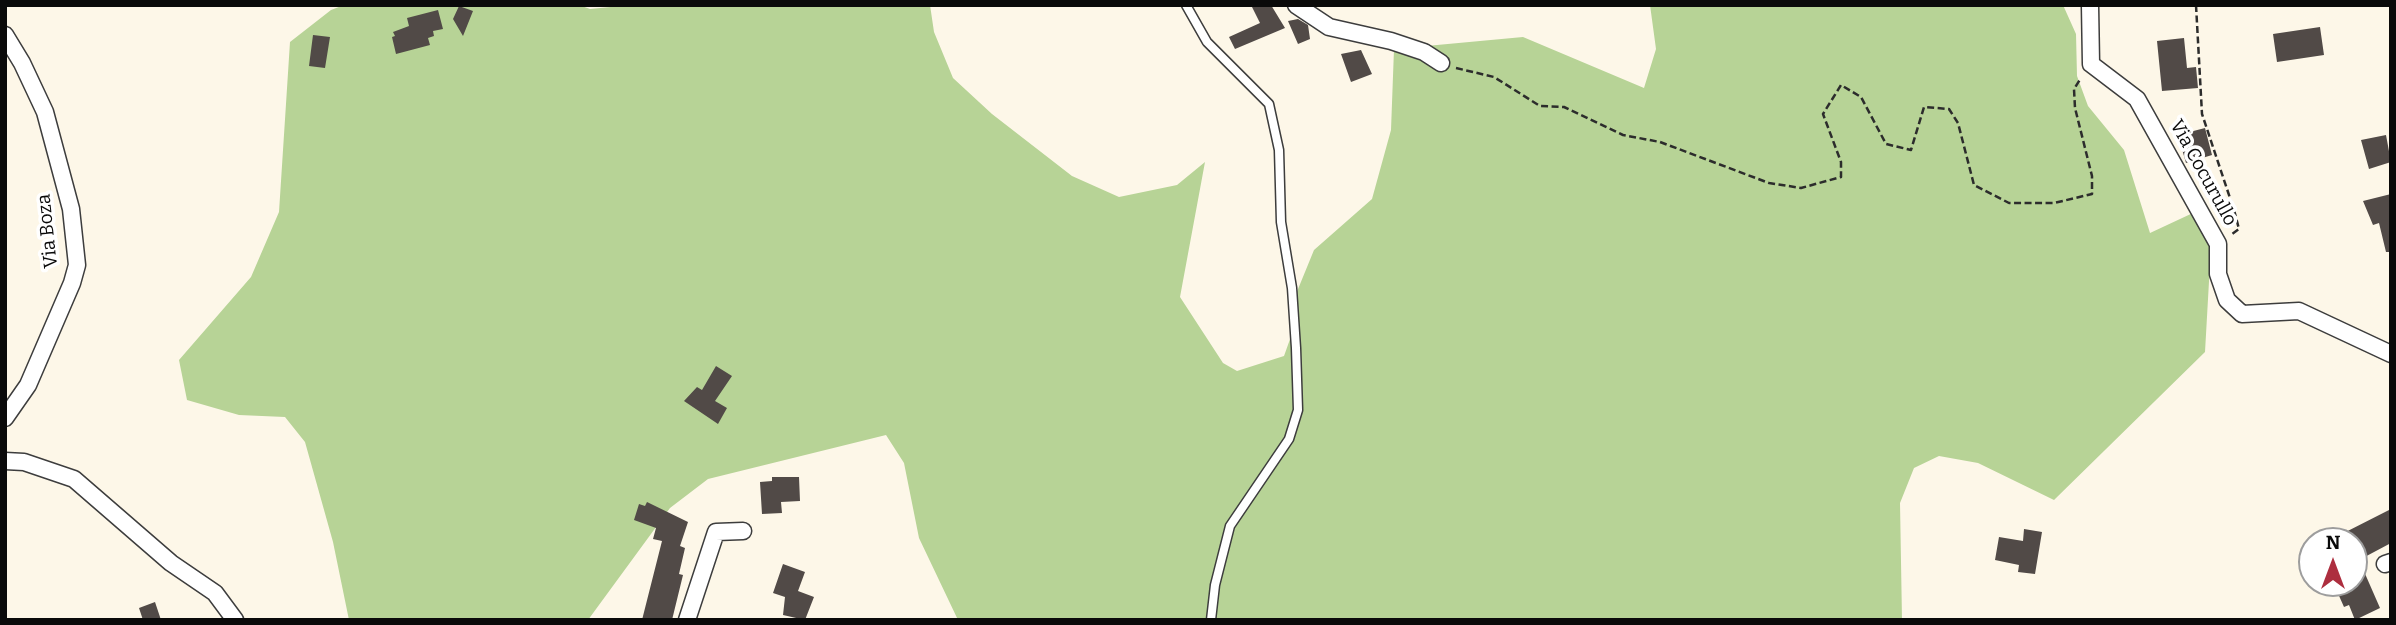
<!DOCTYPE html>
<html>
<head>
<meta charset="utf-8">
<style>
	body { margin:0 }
	#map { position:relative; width:2396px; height:625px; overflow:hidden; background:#fdf7e8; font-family:Bitter,serif }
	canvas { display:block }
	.frame { position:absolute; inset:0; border:7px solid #0a0a0a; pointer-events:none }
	.north { position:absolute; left:2298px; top:527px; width:70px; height:70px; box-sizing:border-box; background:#fff; border:2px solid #9d9d9d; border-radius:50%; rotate:0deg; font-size:19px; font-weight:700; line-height:28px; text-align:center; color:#0a0a0a }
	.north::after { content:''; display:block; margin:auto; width:24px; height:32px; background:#ad2e3f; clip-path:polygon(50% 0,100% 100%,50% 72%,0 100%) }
</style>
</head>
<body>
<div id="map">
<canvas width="2396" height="625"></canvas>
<div class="frame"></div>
<div class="north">N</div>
</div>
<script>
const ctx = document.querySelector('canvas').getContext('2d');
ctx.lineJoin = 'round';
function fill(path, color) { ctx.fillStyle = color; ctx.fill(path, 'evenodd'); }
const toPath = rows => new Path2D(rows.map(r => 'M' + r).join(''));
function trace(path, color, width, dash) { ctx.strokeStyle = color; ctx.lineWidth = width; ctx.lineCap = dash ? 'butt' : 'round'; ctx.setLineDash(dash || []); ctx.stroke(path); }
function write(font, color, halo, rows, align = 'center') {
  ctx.font = font + ' Bitter,serif'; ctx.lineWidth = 7; ctx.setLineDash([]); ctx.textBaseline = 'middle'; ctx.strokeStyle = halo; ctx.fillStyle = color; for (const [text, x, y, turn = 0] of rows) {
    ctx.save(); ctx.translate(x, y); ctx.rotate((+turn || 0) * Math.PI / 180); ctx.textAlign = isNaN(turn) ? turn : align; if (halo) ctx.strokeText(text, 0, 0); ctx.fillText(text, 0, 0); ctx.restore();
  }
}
const forest = toPath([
	[344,5,579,5,590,9,631,5,930,5,934,32,953,78,992,114,1072,176,1119,197,1177,185,1205,162,1180,297,1223,363,1237,371,1284,356,1294,328,1296,294,1314,250,1372,199,1391,130,1394,49,1523,37,1644,88,1656,49,1650,5,2063,5,2076,34,2077,76,2088,106,2124,150,2150,233,2195,212,2211,246,2205,352,2054,500,1978,463,1939,456,1914,468,1900,503,1902,620,958,620,919,538,904,463,886,435,708,479,670,508,588,620,349,620,333,542,305,442,285,417,239,415,187,400,179,360,251,277,279,212,290,42,331,10]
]);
const building = toPath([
	[1251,5,1271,5,1285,28,1235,49,1229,37,1260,23],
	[459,6,473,11,463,36,453,19],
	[438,10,443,29,433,31,434,36,428,38,430,45,396,54,392,37,395,36,393,32,409,26,407,18],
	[1298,19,1308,25,1310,39,1298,44,1288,21],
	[2320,27,2324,55,2277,62,2273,34],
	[313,35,330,37,325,68,309,66],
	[2184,38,2187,68,2196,67,2198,88,2162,91,2157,41],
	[1361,50,1372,74,1351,82,1341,54],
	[2205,128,2212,155,2186,163,2178,135],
	[2386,135,2391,162,2369,169,2361,140],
	[2391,194,2391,252,2386,252,2379,223,2373,225,2363,201],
	[716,366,732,376,715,401,727,408,718,424,684,401,697,387,702,390],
	[772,477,799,477,800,501,781,502,782,513,762,514,760,482,772,481],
	[647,502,688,522,680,546,685,548,679,574,683,575,672,620,642,620,662,541,653,539,656,528,634,520,639,504,645,506],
	[2391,509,2391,543,2359,560,2380,608,2355,620,2349,605,2344,607,2336,589,2354,583,2354,541,2328,541],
	[2024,529,2042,532,2035,574,2018,572,2019,565,1995,560,1999,537,2023,541],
	[783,564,805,572,798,591,814,597,805,620,783,615,785,597,773,593],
	[155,602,161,620,143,620,139,608]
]);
const path = toPath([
	[2196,5,2202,114,2234,210,2239,229,2232,234],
	[1456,68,1494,77,1540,106,1564,107,1623,135,1660,142,1769,183,1801,188,1841,177,1841,162,1823,114,1841,85,1861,97,1886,144,1911,150,1924,107,1949,109,1958,123,1974,185,2009,203,2054,203,2092,194,2092,176,2075,108,2074,89,2081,78]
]);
const service = toPath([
	[1186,5,1207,42,1269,104,1279,150,1281,222,1292,288,1296,348,1298,410,1289,439,1230,526,1215,585,1211,620]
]);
const minor = toPath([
	[1296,5,1329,27,1391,41,1424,52,1441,63],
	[2090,5,2091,64,2137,99,2218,244,2218,274,2227,300,2242,314,2299,311,2391,354],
	[5,35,22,63,45,112,71,209,77,265,72,283,28,385,5,418],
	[5,461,24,462,74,479,171,563,215,593,235,620],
	[2385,564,2391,562],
	[687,620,716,532,743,531]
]);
const streetNames = [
	["Via Cocurullo",2203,173,61],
	["Via Boza",48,231,-96]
];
fill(forest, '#b7d396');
fill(building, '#514a47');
trace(service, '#3d3d3d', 11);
trace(minor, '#3d3d3d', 19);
trace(path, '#2c2c2c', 2.5, [7, 3.5]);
trace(service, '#fff', 8);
trace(minor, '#fff', 16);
write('19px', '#0a0a0a', '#fff', streetNames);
</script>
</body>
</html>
